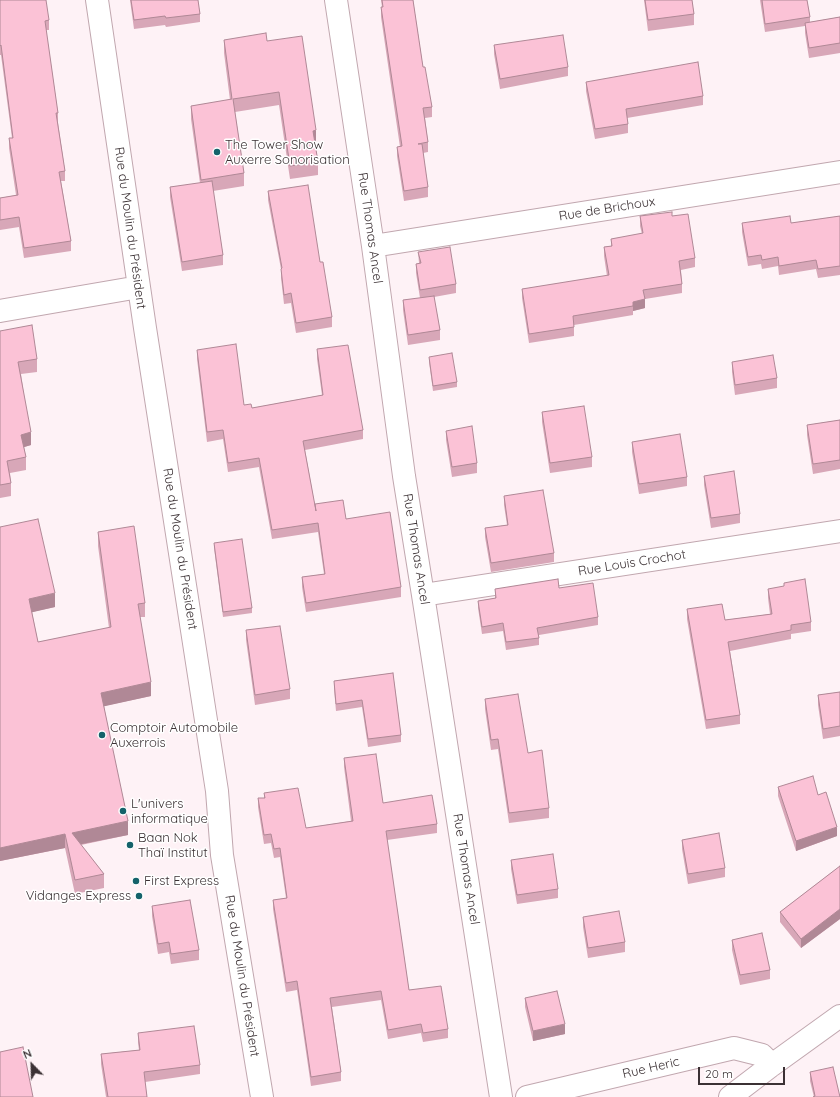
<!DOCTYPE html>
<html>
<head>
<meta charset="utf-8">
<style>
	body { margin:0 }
	#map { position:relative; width:840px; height:1097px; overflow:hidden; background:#fef2f6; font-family:Quicksand,sans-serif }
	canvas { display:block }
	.north { position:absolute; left:12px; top:1045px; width:40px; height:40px; -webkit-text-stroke:3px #fff; paint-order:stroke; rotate:337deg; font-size:11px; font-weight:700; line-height:16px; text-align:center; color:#3b3134 }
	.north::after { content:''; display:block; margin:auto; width:14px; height:18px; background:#3b3134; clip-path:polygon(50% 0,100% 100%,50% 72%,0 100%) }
	.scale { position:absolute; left:698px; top:1067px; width:87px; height:18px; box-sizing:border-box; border:2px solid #3b3134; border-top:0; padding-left:5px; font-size:12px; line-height:14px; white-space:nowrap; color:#3b3134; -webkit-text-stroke:3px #fff; paint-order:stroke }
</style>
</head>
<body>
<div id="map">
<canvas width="840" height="1097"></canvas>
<div class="north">N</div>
<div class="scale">20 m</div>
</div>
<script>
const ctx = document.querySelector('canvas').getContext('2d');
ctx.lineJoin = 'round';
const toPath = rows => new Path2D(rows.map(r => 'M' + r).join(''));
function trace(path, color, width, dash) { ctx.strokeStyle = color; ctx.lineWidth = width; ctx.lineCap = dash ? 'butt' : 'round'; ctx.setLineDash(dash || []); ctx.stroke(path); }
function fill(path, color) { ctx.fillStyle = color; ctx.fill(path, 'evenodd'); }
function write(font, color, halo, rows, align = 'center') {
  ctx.font = font + ' Quicksand,sans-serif'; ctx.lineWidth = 3; ctx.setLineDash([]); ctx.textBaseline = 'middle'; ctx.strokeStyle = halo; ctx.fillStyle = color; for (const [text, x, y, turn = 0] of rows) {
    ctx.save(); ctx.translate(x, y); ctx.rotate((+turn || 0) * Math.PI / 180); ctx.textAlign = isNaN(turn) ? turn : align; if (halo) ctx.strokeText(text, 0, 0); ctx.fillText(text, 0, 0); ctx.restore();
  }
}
const minor = toPath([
	[97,0,145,328,217,791,222,855,262,1097],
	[336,0,373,246,404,476,423,595,501,1097],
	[373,246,840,172],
	[0,311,139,287],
	[423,595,840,531],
	[527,1097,734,1048,762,1055,772,1065],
	[730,1097,772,1065,840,1016]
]);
const wall = toPath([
	[0,0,49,20,49,30,46,30,58,113,58,123,65,171,65,181,61,181,71,241,71,251,24,258,19,227,0,230,0,198,16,195,9,148,9,138,12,138,1,55,0,55],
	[130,0,198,0,200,14,200,22,166,27,165,25,134,29],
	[381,0,413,0,423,67,432,107,432,117,425,118,428,142,428,152,423,153,428,187,428,197,404,201,397,156,397,147,400,147,381,17,381,7,382,7],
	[644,0,692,0,694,14,694,25,648,31],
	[760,0,807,0,810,17,810,22,840,17,840,53,809,58,805,33,805,26,765,32],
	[224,40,267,41,316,143,315,143,318,162,318,175,290,179,279,105,235,112,244,173,244,186,213,191,223,255,223,265,182,271,170,197,170,187,200,183,191,119,191,106,230,100,224,53],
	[494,45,568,67,568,76,500,89,494,54],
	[586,82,703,96,703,105,627,118,628,124,628,133,595,139,586,91],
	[268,191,320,262,332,317,332,327,296,333,291,303,284,304,281,278,281,269,268,200],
	[640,216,672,216,695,258,695,267,681,270,682,284,682,293,645,299,645,308,633,311,633,315,574,325,574,336,529,343,522,298,522,289,607,276,604,256,604,247,611,246,611,239,642,234,640,226],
	[840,216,840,275,818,278,816,269,779,275,778,266,762,269,761,264,748,266,742,232,742,223,791,223],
	[418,252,456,284,456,293,434,297,440,330,440,340,408,345,403,310,403,300,420,298,416,273,416,264,419,263],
	[0,331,37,359,37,372,21,374,31,445,24,447,26,457,26,470,10,473,11,483,11,496,0,498],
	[317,349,363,430,363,439,305,450,315,506,346,519,401,587,401,597,306,612,302,587,302,577,324,574,318,532,272,539,259,467,228,472,223,439,207,442,197,359,197,350,244,405,252,408,322,395,317,359],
	[429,357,457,382,457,387,433,391,429,362],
	[732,362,777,378,777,388,735,395,732,372],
	[542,412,592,457,592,467,550,473,542,422],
	[840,420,840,469,813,474,807,435,807,425],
	[446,431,477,463,477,473,452,477,446,440],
	[632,442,687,477,687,486,639,494,632,452],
	[704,476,740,514,740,523,711,528,704,485],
	[504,496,554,553,554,562,491,572,485,537,485,528,507,525,504,505],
	[0,527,55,607,32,612,38,642,109,628,98,546,98,532,145,603,145,617,140,617,151,696,104,706,128,835,81,845,104,874,104,888,75,894,65,848,0,861],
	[214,543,252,608,252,613,223,617,214,548],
	[784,583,811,622,811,631,791,634,791,639,730,651,740,715,740,724,706,729,687,619,687,609,725,620,770,614,768,598,768,589,784,587],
	[559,588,598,617,598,625,539,635,539,645,506,650,503,631,482,634,478,608,478,601,495,598,495,589],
	[246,630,290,689,290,699,255,705,246,640],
	[393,673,401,735,401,742,368,747,362,707,336,711,334,689,334,681],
	[840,692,840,736,823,739,818,705,818,695],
	[485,699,528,753,549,808,549,818,509,823,498,749,491,750,485,709],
	[344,758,383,803,437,824,437,833,387,840,409,990,448,1029,448,1038,423,1042,421,1033,388,1039,381,1000,332,1007,341,1072,341,1081,311,1086,297,990,286,992,273,909,273,900,286,898,280,857,274,858,271,843,264,844,258,807,258,798,264,798,264,793,306,828,351,821,344,767],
	[778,787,818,795,837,836,796,851,778,796],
	[682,840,725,868,725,877,688,884,682,849],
	[511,860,558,889,558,898,517,904,511,869],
	[840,866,840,919,801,948,780,922,780,912],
	[152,906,199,950,199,960,171,964,169,952,158,954,152,916],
	[583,917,625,942,625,952,588,958,583,927],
	[732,940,770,970,770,979,740,985,732,950],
	[525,998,565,1034,533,1041,525,1007],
	[138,1033,200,1065,200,1074,145,1082,147,1097,106,1097,101,1064,101,1054,139,1050,138,1043],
	[810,1072,840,1097,814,1097,810,1081]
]);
const shadedWall = toPath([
	[316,130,316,143,313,143,313,131],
	[645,299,645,308,633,311,633,302],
	[31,432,31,445,21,448,21,435],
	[55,593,55,607,29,613,29,599],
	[151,682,151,696,101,707,101,693],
	[128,821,128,835,72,846,72,833],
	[837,827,837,836,796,851,796,841],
	[65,834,65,848,0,861,0,848],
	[840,909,840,919,801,948,801,939],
	[565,1024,565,1034,533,1041,533,1031]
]);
const building = toPath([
	[0,0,46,0,49,20,45,21,58,113,56,113,65,171,59,172,71,241,24,248,19,217,0,220,0,198,18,195,9,138,13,138,1,45,0,46,0,0],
	[131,0,198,0,200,14,166,18,165,16,134,20,131,0],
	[382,0,413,0,423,67,425,67,432,107,423,108,428,142,418,144,422,144,428,187,404,191,397,147,402,146,381,7,383,7,382,0],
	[645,0,692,0,694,14,648,20,645,0],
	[762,0,807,0,810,17,765,24,762,0],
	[840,17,840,43,809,48,805,23,840,17],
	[266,33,267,41,302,36,316,130,313,131,318,162,290,166,279,92,233,99,244,173,201,180,191,106,232,99,224,40,266,33],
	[563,35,568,67,500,79,494,45,563,35],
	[698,62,703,96,626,109,628,124,595,129,586,82,698,62],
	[212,181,223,255,182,262,170,187,212,181],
	[308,185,320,262,323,262,332,317,296,323,291,293,284,295,281,269,282,268,268,191,308,185],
	[672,212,672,216,688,214,695,258,679,261,682,284,643,290,645,299,633,302,633,306,573,316,574,327,529,334,522,289,609,275,604,247,612,246,611,239,643,233,640,216,672,212],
	[790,216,791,223,840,216,840,266,818,269,816,260,779,266,778,257,762,260,761,255,748,257,742,223,790,216],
	[450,247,456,284,420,290,416,264,421,263,418,252,450,247],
	[434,296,440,330,408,335,403,300,434,296],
	[32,325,37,359,18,362,31,432,21,435,26,457,7,461,11,483,0,485,0,331,32,325],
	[236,344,244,405,251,404,252,408,323,395,317,349,348,345,363,430,303,441,316,511,315,504,343,500,346,519,390,512,401,587,306,603,302,577,325,574,318,523,272,530,259,458,228,463,223,430,207,432,197,350,236,344],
	[452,353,457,382,433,386,429,357,452,353],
	[773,355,777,378,735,385,732,362,773,355],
	[584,406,592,457,550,463,542,412,584,406],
	[840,420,840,460,813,464,807,425,840,420],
	[472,426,477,463,452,467,446,431,472,426],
	[680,434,687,477,639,484,632,442,680,434],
	[734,471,740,514,711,518,704,476,734,471],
	[543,490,554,553,491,563,485,528,508,525,504,496,543,490],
	[38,519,55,593,29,599,38,642,111,627,98,532,134,526,145,603,138,604,151,682,101,693,128,821,72,833,104,874,75,880,65,834,0,848,0,527,38,519],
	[242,539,252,608,223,612,214,543,242,539],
	[558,579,559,588,593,583,598,617,537,628,539,638,506,642,503,623,482,627,478,601,496,598,495,589,558,579],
	[805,579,811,622,791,625,791,630,728,642,740,715,706,720,687,609,722,604,725,620,772,614,768,589,784,586,784,583,805,579],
	[280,626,290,689,255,695,246,630,280,626],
	[393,673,401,735,368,739,362,700,336,704,334,681,393,673],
	[840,692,840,726,823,729,818,695,840,692],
	[518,694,528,753,542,750,549,808,509,813,498,739,491,740,485,699,518,694],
	[376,754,383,803,432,795,437,824,386,831,409,990,441,986,448,1029,423,1033,421,1024,388,1030,381,991,330,998,341,1072,311,1077,297,981,286,983,273,900,287,898,280,848,274,849,271,834,264,835,258,798,265,798,264,793,298,788,306,828,353,821,344,758,376,754],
	[813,776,818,795,826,792,837,827,796,841,778,787,813,776],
	[719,833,725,868,688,874,682,840,719,833],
	[553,854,558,889,517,895,511,860,553,854],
	[840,866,840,909,801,939,780,912,840,866],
	[190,900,199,950,171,954,169,942,158,944,152,906,190,900],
	[619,911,625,942,588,948,583,917,619,911],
	[762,933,770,970,740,975,732,940,762,933],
	[557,991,565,1024,533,1031,525,998,557,991],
	[194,1026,200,1065,144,1072,147,1097,108,1097,101,1054,140,1050,138,1033,194,1026],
	[23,1047,33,1097,0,1097,0,1052,23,1047],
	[833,1067,840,1097,813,1097,815,1096,810,1072,833,1067]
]);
const markers = [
	[217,152,4,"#14626a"],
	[102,735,4,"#14626a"],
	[123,811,4,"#14626a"],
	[130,845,4,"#14626a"],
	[136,881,4,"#14626a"],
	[139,896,4,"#14626a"]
];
const poiNames = [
	["The Tower Show",225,145],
	["Auxerre Sonorisation",225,160],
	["Comptoir Automobile",110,728],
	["Auxerrois",110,743],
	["L'univers",131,804],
	["informatique",131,819],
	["Baan Nok",138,838],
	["Thaï Institut",138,853],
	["First Express",144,881],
	["Vidanges Express",131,896,"right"]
];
const streetNames = [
	["Rue de Brichoux",607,209,-9],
	["Rue du Moulin du Président",130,228,82],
	["Rue Thomas Ancel",370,228,82],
	["Rue du Moulin du Président",180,549,81],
	["Rue Thomas Ancel",416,549,81],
	["Rue Louis Crochot",632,563,-9],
	["Rue Thomas Ancel",466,869,81],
	["Rue du Moulin du Président",242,976,81],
	["Rue Heric",651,1068,-13]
];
trace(minor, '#c1a7af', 24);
trace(minor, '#fff', 22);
fill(wall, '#d8a7b8');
fill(shadedWall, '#b08896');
fill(building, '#fbc2d6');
trace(building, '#b08896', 1);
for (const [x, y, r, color] of markers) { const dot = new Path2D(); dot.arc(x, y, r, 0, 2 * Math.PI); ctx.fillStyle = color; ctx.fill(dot); trace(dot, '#fff', 1.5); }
write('13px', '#3b3134', '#fff', poiNames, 'left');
write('13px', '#3b3134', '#fff', streetNames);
</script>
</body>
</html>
